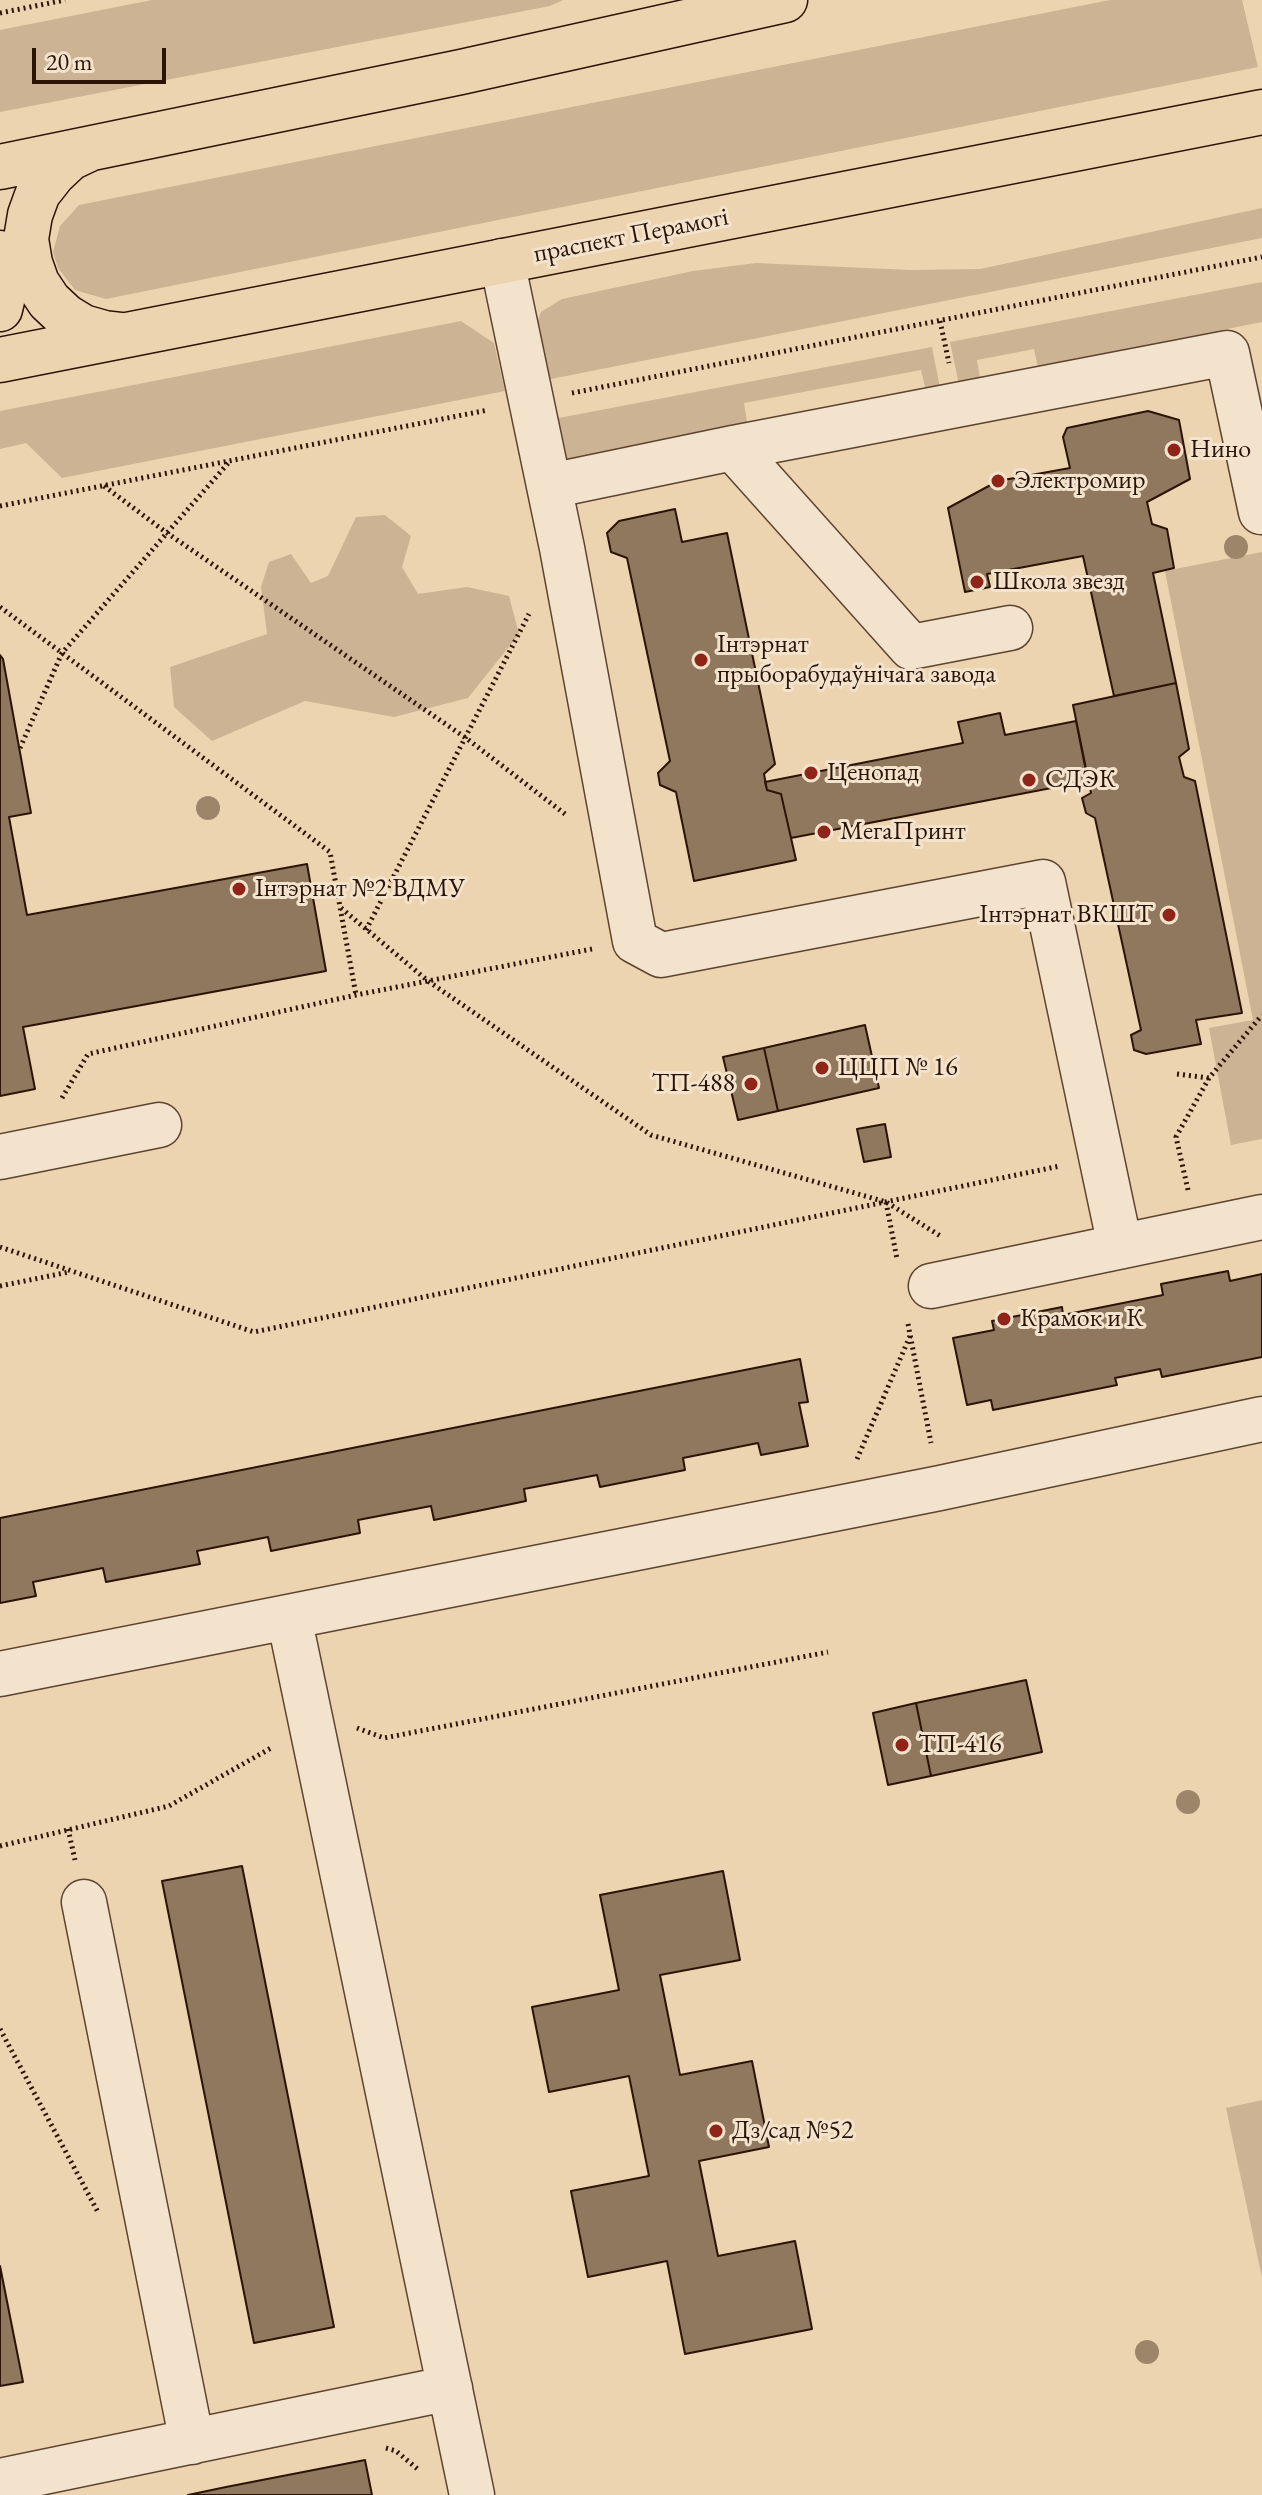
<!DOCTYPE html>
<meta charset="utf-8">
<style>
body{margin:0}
#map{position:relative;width:1262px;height:2495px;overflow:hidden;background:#edd4b0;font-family:"EB Garamond",serif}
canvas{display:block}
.scale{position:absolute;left:32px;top:48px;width:134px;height:36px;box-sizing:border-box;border:4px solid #2b1406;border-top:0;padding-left:10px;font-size:24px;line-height:28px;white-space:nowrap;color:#2b1406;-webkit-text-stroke:6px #f3e3cc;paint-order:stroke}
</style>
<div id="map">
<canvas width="1262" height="2495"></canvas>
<div class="scale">20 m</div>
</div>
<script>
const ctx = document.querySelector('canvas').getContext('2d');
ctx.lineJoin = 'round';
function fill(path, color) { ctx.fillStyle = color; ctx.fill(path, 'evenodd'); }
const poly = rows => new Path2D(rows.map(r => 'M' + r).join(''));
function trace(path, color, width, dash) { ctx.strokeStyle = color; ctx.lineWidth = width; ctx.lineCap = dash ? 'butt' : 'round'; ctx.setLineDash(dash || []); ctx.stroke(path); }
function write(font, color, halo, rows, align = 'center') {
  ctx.font = font + ' "EB Garamond",serif'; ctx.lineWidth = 6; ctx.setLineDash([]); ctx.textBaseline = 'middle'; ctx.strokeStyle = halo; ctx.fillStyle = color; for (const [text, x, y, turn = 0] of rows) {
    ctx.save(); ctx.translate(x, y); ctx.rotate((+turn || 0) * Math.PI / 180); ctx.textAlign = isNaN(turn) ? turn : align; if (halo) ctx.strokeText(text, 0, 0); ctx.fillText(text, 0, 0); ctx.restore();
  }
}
const green = poly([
 [152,0,563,0,550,6,0,112,0,30],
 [1110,0,1242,0,1258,67,106,299,75,290,58,268,53,252,60,226,79,205],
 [1262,208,1262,238,541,381,532,335,541,312,562,299,693,271,756,263,910,270,980,269],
 [1262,282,1262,322,1038,367,1034,349,977,360,982,390,961,394,950,342],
 [461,321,494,343,505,391,62,478,26,443,0,449,0,411],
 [932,347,942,398,928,400,921,370,744,403,750,440,568,473,548,420],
 [385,515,411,536,402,567,418,594,467,587,509,596,519,634,468,698,394,717,305,701,212,741,174,707,170,667,267,634,261,587,269,562,291,554,311,583,328,576,356,517],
 [1262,552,1262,1139,1231,1145,1209,1028,1253,1020,1165,571],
 [1262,2100,1262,2278,1226,2108]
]);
const building = poly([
 [1148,411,1179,420,1190,479,1147,502,1152,524,1167,529,1174,568,1153,573,1176,683,1114,696,1083,556,987,574,990,587,965,592,948,508,998,481,1070,468,1063,437,1067,428,1148,411],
 [675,509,682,542,727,533,775,764,764,774,767,790,781,794,796,860,694,881,676,792,660,785,658,773,670,761,627,558,611,552,607,533,619,521,675,509],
 [0,655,3,659,31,813,9,817,27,915,307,864,326,971,23,1027,35,1089,0,1096,0,655],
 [1176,683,1189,749,1179,757,1184,777,1195,781,1242,1013,1196,1020,1201,1044,1146,1054,1134,1050,1131,1035,1141,1030,1095,818,1086,813,1082,798,1091,793,1073,705,1176,683],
 [1000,713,1005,735,1076,721,1088,781,791,838,781,794,767,790,765,782,963,743,958,722,1000,713],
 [865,1025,879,1088,778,1111,764,1048,865,1025],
 [764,1048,778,1111,738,1120,723,1057,764,1048],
 [885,1124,891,1157,864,1162,857,1129,885,1124],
 [1228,1271,1230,1281,1262,1274,1262,1357,1162,1377,1160,1369,1115,1378,1117,1385,993,1410,991,1400,967,1405,953,1338,994,1330,992,1321,1062,1307,1063,1315,1163,1295,1161,1284,1228,1271],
 [800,1359,808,1402,799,1403,808,1446,761,1455,758,1443,683,1458,685,1470,600,1487,597,1475,524,1489,526,1501,434,1520,431,1506,358,1520,360,1533,271,1551,268,1537,197,1551,200,1564,106,1582,103,1568,33,1582,36,1596,0,1603,0,1518,800,1359],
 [1026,1680,1042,1752,931,1776,916,1703,1026,1680],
 [916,1703,931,1776,888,1785,873,1713,916,1703],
 [242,1866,334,2327,254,2343,162,1881,242,1866],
 [723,1871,740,1960,660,1975,680,2075,752,2061,769,2147,699,2161,718,2256,795,2241,812,2329,685,2354,667,2261,588,2277,571,2191,649,2176,629,2076,549,2092,532,2007,619,1990,600,1895,723,1871],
 [0,2266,23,2382,0,2386,0,2266],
 [365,2460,372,2495,188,2495,226,2487,365,2460]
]);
const path = poly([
 [0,13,65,0],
 [940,321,949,363],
 [572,393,1262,257],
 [104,486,167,533,466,738,565,814],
 [0,506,488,410],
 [0,607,330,852,356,995],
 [20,748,62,653,230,461],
 [341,908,428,981,651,1135,886,1202,942,1237],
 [366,930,529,614],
 [1177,1074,1209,1078],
 [62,1098,88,1054,356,995,592,949],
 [1188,1190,1176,1137,1209,1078,1262,1015],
 [886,1202,897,1259],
 [0,1247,254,1332,1060,1166],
 [0,1286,69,1272],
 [908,1324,931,1443],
 [857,1459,910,1336],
 [357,1728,384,1738,828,1652],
 [68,1829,75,1860],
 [0,1846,169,1806,271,1748],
 [0,2029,99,2214],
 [386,2448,396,2451,420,2471]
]);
const minor = poly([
 [502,261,562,548,635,941,661,955,1043,882,1120,1246],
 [733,448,911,647,1010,628],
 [550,486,733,448,1227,353,1261,512],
 [0,1157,159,1125],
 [931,1286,1262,1217],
 [289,1617,472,2495],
 [0,1674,940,1488,1262,1419],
 [84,1902,192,2442],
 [0,2481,450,2388]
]);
const major = poly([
 [87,150,70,158,53,174,38,193,30,215,26,239,30,263,37,283,49,301,65,316,83,327,104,333,122,335],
 [0,167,461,72,785,0],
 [0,253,4,269,4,292,0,309],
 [0,360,1262,112]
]);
const trees = [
 [1236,547],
 [208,808],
 [1188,1802],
 [1147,2352]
];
const markers = [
 [1174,450,8,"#8f2418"],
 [998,481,8,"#8f2418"],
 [977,582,8,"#8f2418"],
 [701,660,8,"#8f2418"],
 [811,773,8,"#8f2418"],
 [1029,780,8,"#8f2418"],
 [824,832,8,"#8f2418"],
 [239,889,8,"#8f2418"],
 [1169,915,8,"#8f2418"],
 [822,1068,8,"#8f2418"],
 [751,1084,8,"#8f2418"],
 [1004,1319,8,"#8f2418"],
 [902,1745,8,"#8f2418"],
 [716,2131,8,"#8f2418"]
];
const streetNames = [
 ["праспект Перамогі",631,236,-11]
];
const poiNames = [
 ["Нино",1190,450],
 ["Электромир",1014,481],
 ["Школа звезд",993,582],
 ["Інтэрнат",717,645],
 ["прыборабудаўнічага завода",717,675],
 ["Ценопад",827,773],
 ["СДЭК",1045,780],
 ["МегаПринт",840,832],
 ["Інтэрнат №2 ВДМУ",255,889],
 ["Інтэрнат ВКШТ",1153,915,"right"],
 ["ЦЦП № 16",838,1068],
 ["ТП-488",735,1084,"right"],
 ["Крамок и К",1020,1319],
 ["ТП-416",918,1745],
 ["Дз/сад №52",732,2131]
];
fill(green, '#ccb393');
fill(building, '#90785e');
trace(building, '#2b1406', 2);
trace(minor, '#5c4430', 47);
trace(major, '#2b1406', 47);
trace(path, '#2b1406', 5, [2, 4]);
trace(minor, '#f3e3cc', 44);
trace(major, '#edd4b0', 44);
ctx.fillStyle = '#9d856a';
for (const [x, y] of trees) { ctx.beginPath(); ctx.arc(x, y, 12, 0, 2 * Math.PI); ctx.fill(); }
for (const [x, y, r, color] of markers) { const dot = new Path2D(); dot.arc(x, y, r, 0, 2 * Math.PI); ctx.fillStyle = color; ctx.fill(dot); trace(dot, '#f3e3cc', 3); }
write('26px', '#2b1406', '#f3e3cc', streetNames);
write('26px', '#2b1406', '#f3e3cc', poiNames, 'left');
</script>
